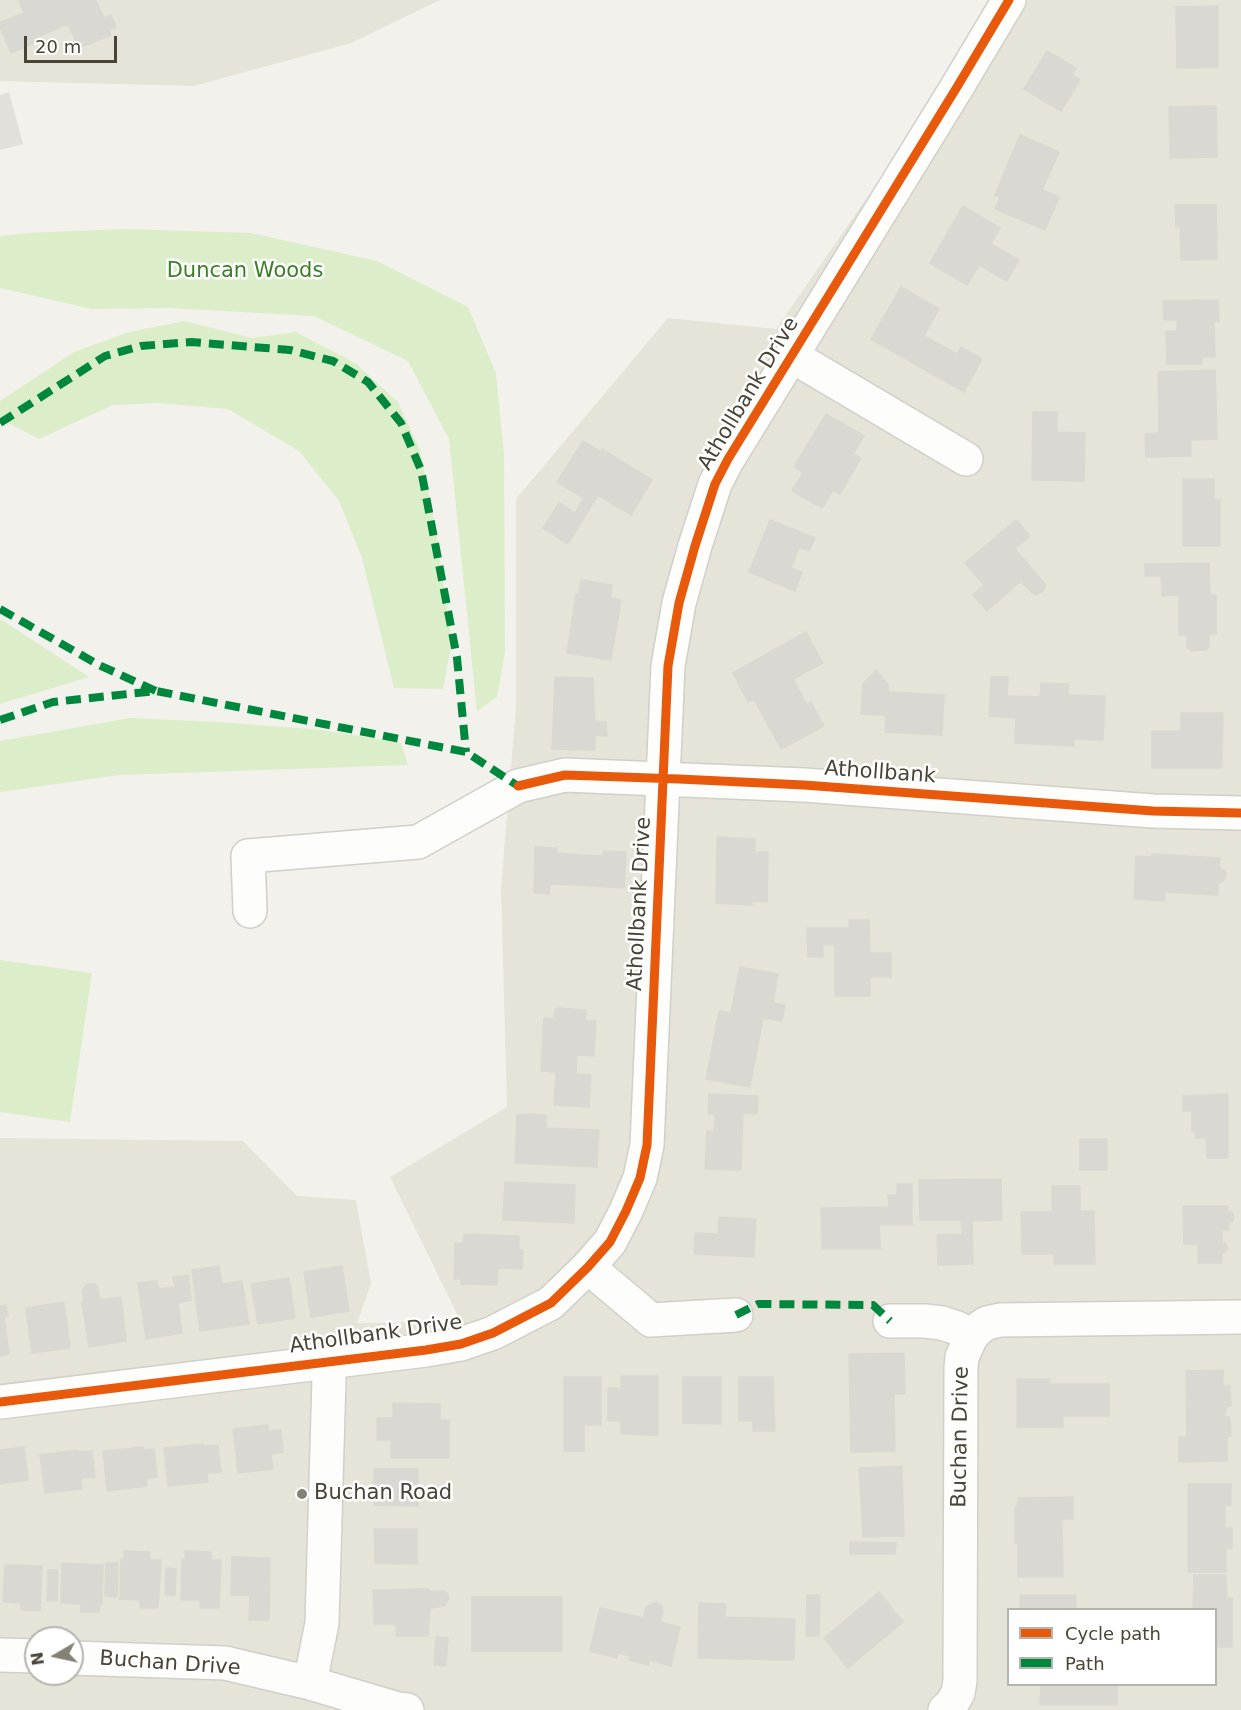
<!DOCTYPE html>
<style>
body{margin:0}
#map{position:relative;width:1241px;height:1710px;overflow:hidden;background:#f2f1eb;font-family:"DejaVu Sans",sans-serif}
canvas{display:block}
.legend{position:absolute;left:1007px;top:1608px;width:210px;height:78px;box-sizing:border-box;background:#fff;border:2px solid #b6b4af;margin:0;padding:8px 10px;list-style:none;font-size:18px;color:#494436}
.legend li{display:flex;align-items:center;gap:12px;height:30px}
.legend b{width:30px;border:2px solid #b6b4af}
.north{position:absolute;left:24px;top:1626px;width:60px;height:60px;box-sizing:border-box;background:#fff;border:2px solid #b6b4af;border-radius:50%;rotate:261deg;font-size:16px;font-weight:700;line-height:24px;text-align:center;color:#494436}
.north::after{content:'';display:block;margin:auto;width:21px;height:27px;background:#848175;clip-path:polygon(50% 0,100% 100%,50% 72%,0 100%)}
.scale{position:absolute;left:24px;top:36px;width:93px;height:27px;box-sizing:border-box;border:3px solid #494436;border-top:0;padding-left:8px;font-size:18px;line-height:21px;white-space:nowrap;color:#494436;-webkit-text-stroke:4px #fff;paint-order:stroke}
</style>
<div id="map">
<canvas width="1241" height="1710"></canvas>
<ul class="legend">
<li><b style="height:8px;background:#e8590c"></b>Cycle path</li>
<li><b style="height:8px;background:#00873e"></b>Path</li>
</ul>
<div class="north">N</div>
<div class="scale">20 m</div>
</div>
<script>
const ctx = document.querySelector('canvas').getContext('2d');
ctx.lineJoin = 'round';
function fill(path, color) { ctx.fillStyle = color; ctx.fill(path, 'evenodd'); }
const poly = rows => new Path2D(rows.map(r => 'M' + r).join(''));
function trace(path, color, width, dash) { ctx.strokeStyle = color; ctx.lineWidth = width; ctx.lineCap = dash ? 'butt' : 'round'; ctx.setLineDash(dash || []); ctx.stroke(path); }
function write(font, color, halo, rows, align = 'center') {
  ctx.font = font + ' "DejaVu Sans",sans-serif'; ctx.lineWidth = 5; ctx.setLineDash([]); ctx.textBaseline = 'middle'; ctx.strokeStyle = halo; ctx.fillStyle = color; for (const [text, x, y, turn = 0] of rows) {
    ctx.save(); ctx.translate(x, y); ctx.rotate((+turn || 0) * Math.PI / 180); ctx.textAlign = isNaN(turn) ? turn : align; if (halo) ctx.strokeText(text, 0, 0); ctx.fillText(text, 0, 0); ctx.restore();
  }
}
const residential = poly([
 [0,0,440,0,351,43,194,86,0,81],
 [989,0,1241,0,1241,1710,0,1710,0,1138,243,1141,297,1196,356,1200,371,1284,357,1323,461,1322,390,1177,507,1107,501,888,516,707,516,499,668,318,776,329,923,117],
 [1008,1610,1216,1610,1216,1684,1008,1684],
 [36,1638,72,1638,72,1674,36,1674]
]);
const green = poly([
 [124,229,251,233,377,261,468,307,496,373,504,454,505,652,497,697,477,711,449,439,408,361,314,316,169,308,92,309,0,288,0,236,27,233],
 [184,321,252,338,296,332,355,363,398,402,420,450,434,520,452,642,443,689,394,688,362,558,339,501,299,451,228,409,157,403,113,405,39,439,0,419,0,401,74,352,129,332],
 [0,620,2,620,89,677,0,704],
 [130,718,220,722,322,730,401,743,408,765,119,775,0,792,0,741],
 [0,960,92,973,70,1122,0,1112]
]);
const parking = poly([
 [9,92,23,144,0,150,0,95]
]);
const building = poly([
 [21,0,96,0,104,18,111,15,116,27,109,30,111,35,79,48,68,24,35,38,37,42,11,53,0,27,0,22,24,13,19,1,21,0],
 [1218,6,1218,67,1177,68,1176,7,1218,6],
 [1047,51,1076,68,1072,75,1080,80,1061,111,1024,89,1047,51],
 [1216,106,1217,157,1170,158,1169,107,1216,106],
 [1020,135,1059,152,1042,190,1059,197,1045,230,995,209,1000,197,995,195,1020,135],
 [1175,205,1216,205,1217,259,1181,260,1180,227,1176,227,1175,205],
 [963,206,1000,228,991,244,1019,260,1007,281,979,265,967,285,930,263,963,206],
 [901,287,939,309,924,336,957,354,961,347,982,359,964,392,871,339,901,287],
 [1218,300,1219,321,1214,321,1215,357,1202,357,1202,364,1167,364,1166,331,1177,331,1177,320,1164,320,1163,301,1218,300],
 [1215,370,1217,439,1191,440,1191,456,1146,457,1145,434,1159,433,1158,372,1215,370],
 [1033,412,1057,412,1057,432,1085,433,1084,481,1032,480,1033,412],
 [826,414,864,436,853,454,861,458,840,494,833,490,822,508,792,491,803,473,794,467,826,414],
 [583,441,601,452,602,449,652,480,631,515,598,495,568,544,543,528,559,503,575,513,584,498,557,482,583,441],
 [1183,479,1214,479,1214,500,1220,500,1220,546,1183,546,1183,479],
 [770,520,815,538,809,551,799,547,791,568,802,572,795,591,749,572,770,520],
 [1016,520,1030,536,1015,549,1045,584,1044,590,1037,595,1032,593,1021,581,987,611,973,595,984,585,965,563,1016,520],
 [1209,563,1210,595,1216,595,1216,634,1209,634,1209,647,1206,650,1191,651,1187,647,1187,635,1179,635,1179,595,1162,596,1161,576,1145,576,1145,564,1209,563],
 [581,580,612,585,610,598,621,600,611,660,567,653,576,594,579,594,581,580],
 [806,632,823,663,793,679,807,705,811,702,824,726,781,749,754,699,748,702,733,673,806,632],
 [876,670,888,685,888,692,944,695,942,735,885,732,886,715,861,714,863,684,876,670],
 [555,677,593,678,595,721,606,722,607,736,595,735,595,750,552,749,555,677],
 [991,677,1008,677,1007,696,1040,697,1041,683,1069,684,1068,695,1105,696,1103,740,1074,739,1074,746,1015,743,1016,718,989,716,991,677],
 [1181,713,1223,713,1222,768,1152,768,1152,731,1181,731,1181,713],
 [717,837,755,839,755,852,768,852,767,902,752,901,752,905,716,903,717,837],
 [535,847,557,848,557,853,581,855,580,885,550,884,549,894,534,893,535,847],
 [604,851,626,852,624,888,580,885,581,855,603,856,604,851],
 [1152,854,1220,858,1219,867,1225,871,1226,876,1223,881,1218,883,1218,895,1165,892,1165,901,1134,899,1136,856,1152,857,1152,854],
 [849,920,869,920,870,953,891,953,891,977,870,977,870,996,835,996,835,945,823,945,823,957,808,957,807,928,849,928,849,920],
 [740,967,778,974,773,1003,785,1005,782,1021,763,1018,750,1087,706,1079,719,1011,731,1013,740,967],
 [555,1008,586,1010,585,1021,596,1021,594,1056,577,1055,576,1074,591,1075,589,1107,554,1105,556,1072,541,1071,544,1018,554,1019,555,1008],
 [709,1094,758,1096,757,1114,743,1113,741,1170,705,1169,707,1131,714,1131,715,1114,708,1114,709,1094],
 [1228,1094,1228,1158,1207,1158,1206,1138,1195,1138,1195,1131,1192,1131,1192,1111,1183,1111,1183,1096,1228,1094],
 [517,1114,546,1115,546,1128,599,1130,597,1167,515,1163,517,1114],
 [1080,1139,1107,1139,1107,1170,1080,1170,1080,1139],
 [1001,1179,1002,1220,972,1221,973,1264,938,1265,937,1235,962,1234,961,1220,920,1220,919,1180,1001,1179],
 [505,1182,575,1185,574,1223,503,1220,505,1182],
 [897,1184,912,1184,912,1225,879,1225,880,1249,822,1249,821,1208,889,1207,888,1195,897,1195,897,1184],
 [1052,1186,1080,1186,1080,1211,1094,1211,1095,1264,1054,1264,1054,1254,1022,1254,1021,1212,1052,1212,1052,1186],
 [1183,1206,1228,1206,1228,1212,1232,1212,1234,1217,1232,1222,1228,1222,1229,1230,1222,1230,1222,1243,1226,1243,1228,1249,1226,1252,1222,1253,1222,1263,1198,1263,1198,1244,1184,1244,1183,1206],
 [719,1217,756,1219,754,1257,694,1254,695,1233,718,1234,719,1217],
 [464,1234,519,1236,519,1250,523,1250,522,1269,498,1268,497,1285,461,1284,462,1279,454,1279,455,1243,463,1244,464,1234],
 [219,1266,222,1284,242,1281,249,1324,200,1331,192,1270,219,1266],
 [342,1266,349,1311,311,1317,304,1272,342,1266],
 [188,1275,191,1300,178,1303,182,1333,146,1339,138,1283,157,1281,159,1289,175,1287,173,1277,188,1275],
 [289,1278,295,1318,258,1324,251,1284,289,1278],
 [87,1284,95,1284,97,1286,100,1300,121,1297,126,1341,89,1347,82,1303,84,1302,82,1291,87,1284],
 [64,1302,70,1348,32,1353,26,1308,64,1302],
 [6,1305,8,1316,4,1316,9,1354,0,1356,0,1306,6,1305],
 [904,1353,905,1394,894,1394,895,1451,851,1452,849,1354,904,1353],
 [1223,1370,1223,1386,1230,1386,1231,1406,1226,1407,1225,1417,1230,1417,1231,1436,1227,1437,1227,1461,1179,1462,1179,1437,1187,1437,1186,1371,1223,1370],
 [621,1376,658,1376,658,1435,621,1434,621,1421,608,1421,608,1388,621,1388,621,1376],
 [564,1377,601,1377,601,1425,584,1425,584,1451,564,1451,564,1377],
 [683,1377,721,1377,721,1424,683,1423,683,1377],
 [739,1377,773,1377,775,1431,753,1431,753,1421,739,1421,739,1377],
 [1017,1379,1049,1379,1049,1384,1109,1384,1109,1416,1063,1416,1063,1427,1017,1427,1017,1379],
 [393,1403,440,1404,440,1420,449,1420,449,1458,391,1458,391,1440,377,1440,377,1418,393,1418,393,1403],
 [268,1425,268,1431,281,1430,283,1452,271,1454,273,1469,238,1473,233,1429,268,1425],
 [203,1444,204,1446,218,1445,221,1472,207,1473,208,1482,168,1486,164,1448,203,1444],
 [24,1447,28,1480,0,1484,0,1450,24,1447],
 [143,1447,143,1450,154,1449,157,1477,146,1479,147,1486,107,1491,103,1451,143,1447],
 [77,1450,78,1452,92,1451,95,1477,81,1478,82,1489,45,1493,40,1455,77,1450],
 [902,1466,904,1536,863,1537,859,1468,902,1466],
 [374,1469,418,1469,418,1506,374,1505,374,1469],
 [1188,1484,1231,1484,1231,1505,1225,1506,1225,1528,1232,1528,1232,1548,1226,1548,1226,1572,1188,1572,1188,1484],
 [1073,1497,1073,1519,1062,1519,1063,1577,1018,1577,1018,1543,1015,1543,1015,1507,1017,1507,1018,1498,1073,1497],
 [374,1529,417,1529,417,1564,375,1563,374,1529],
 [850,1542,896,1543,895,1554,850,1554,850,1542],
 [124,1551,150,1552,150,1560,161,1560,158,1608,140,1608,140,1600,120,1599,121,1559,124,1559,124,1551],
 [185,1551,211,1552,211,1560,221,1560,219,1608,200,1608,200,1600,181,1600,182,1559,185,1559,185,1551],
 [232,1557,270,1558,269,1620,249,1620,250,1595,231,1595,232,1557],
 [62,1563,103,1565,102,1604,100,1605,99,1612,81,1612,81,1604,61,1603,62,1563],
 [106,1563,118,1563,117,1597,105,1596,106,1563],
 [5,1565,42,1566,40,1611,21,1610,21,1603,3,1602,5,1565],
 [166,1568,176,1569,175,1595,165,1595,166,1568],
 [48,1570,58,1570,57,1601,47,1601,48,1570],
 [1194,1575,1226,1575,1227,1598,1232,1598,1232,1647,1216,1647,1216,1610,1193,1610,1194,1575],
 [429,1589,429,1591,444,1591,447,1593,449,1598,445,1606,430,1608,428,1636,396,1636,396,1624,374,1624,373,1590,429,1589],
 [879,1592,903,1622,848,1668,824,1638,879,1592],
 [807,1595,820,1595,819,1636,806,1636,807,1595],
 [1020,1595,1076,1595,1076,1610,1020,1610,1020,1595],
 [472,1597,562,1597,562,1651,472,1651,472,1597],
 [657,1602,662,1606,663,1612,660,1622,680,1627,671,1666,650,1660,648,1665,629,1660,630,1656,618,1653,617,1658,590,1651,600,1608,644,1618,646,1607,657,1602],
 [699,1603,726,1604,725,1617,795,1619,794,1660,698,1658,699,1603],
 [436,1637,448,1638,446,1666,434,1665,436,1637],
 [1041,1684,1117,1684,1117,1705,1040,1705,1041,1684]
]);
const minor = poly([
 [792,356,966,459],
 [250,911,248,856,418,842,518,786,565,775,804,785,1153,811,1241,813],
 [588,1267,651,1320,736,1315],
 [890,1321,925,1321,942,1323,957,1328,971,1337],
 [0,1402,426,1350,461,1344,493,1333,551,1303,588,1267,610,1242,626,1211,640,1178,647,1145,668,666,679,603,695,546,715,484,728,459,957,87,1009,0],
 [0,1655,36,1656],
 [72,1658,225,1663,310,1683,398,1709,407,1710],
 [310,1683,322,1623,329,1378,328,1361],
 [945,1710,951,1705,958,1693,960,1681,961,1368,962,1357,971,1337,978,1329,987,1323,1000,1320,1241,1317]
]);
const quiet = poly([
 [0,423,105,356,141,346,191,342,290,350,333,361,368,382,401,423,421,470,457,658,466,752],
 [0,609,99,665,156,691],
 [0,720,53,702,156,691,466,752,518,786],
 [736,1315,758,1304,873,1305,890,1321]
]);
const cycleway = poly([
 [518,786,565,775,679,779,804,785,1153,811,1241,813],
 [0,1402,426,1350,461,1344,493,1333,551,1303,588,1267,610,1242,626,1211,640,1178,647,1145,668,666,679,603,695,546,715,484,728,459,957,87,1009,0]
]);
const markers = [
 [302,1494,6,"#848175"]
];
const parkNames = [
 ["Duncan Woods",245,272]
];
const streetNames = [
 ["Athollbank Drive",749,394,-59],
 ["Athollbank",880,773,4],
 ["Athollbank Drive",640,904,-87],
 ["Athollbank Drive",376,1335,-8],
 ["Buchan Drive",961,1437,-89],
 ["Buchan Drive",170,1664,4]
];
const poiNames = [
 ["Buchan Road",314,1494]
];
fill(residential, '#e6e4d8');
fill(green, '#dbeec9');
fill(parking, '#e1e0da');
fill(building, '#dad8d2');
trace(building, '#dad8d1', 1.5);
trace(minor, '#d0cfc8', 36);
trace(minor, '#fdfdfc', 33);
trace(quiet, '#00873e', 8, [15, 8]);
trace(cycleway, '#e8590c', 9);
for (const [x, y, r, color] of markers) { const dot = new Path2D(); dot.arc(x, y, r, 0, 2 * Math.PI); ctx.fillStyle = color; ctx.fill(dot); trace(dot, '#fff', 2); }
write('21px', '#3b8024', '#fff', parkNames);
write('21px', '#494436', '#fff', streetNames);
write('21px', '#494436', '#fff', poiNames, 'left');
</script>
